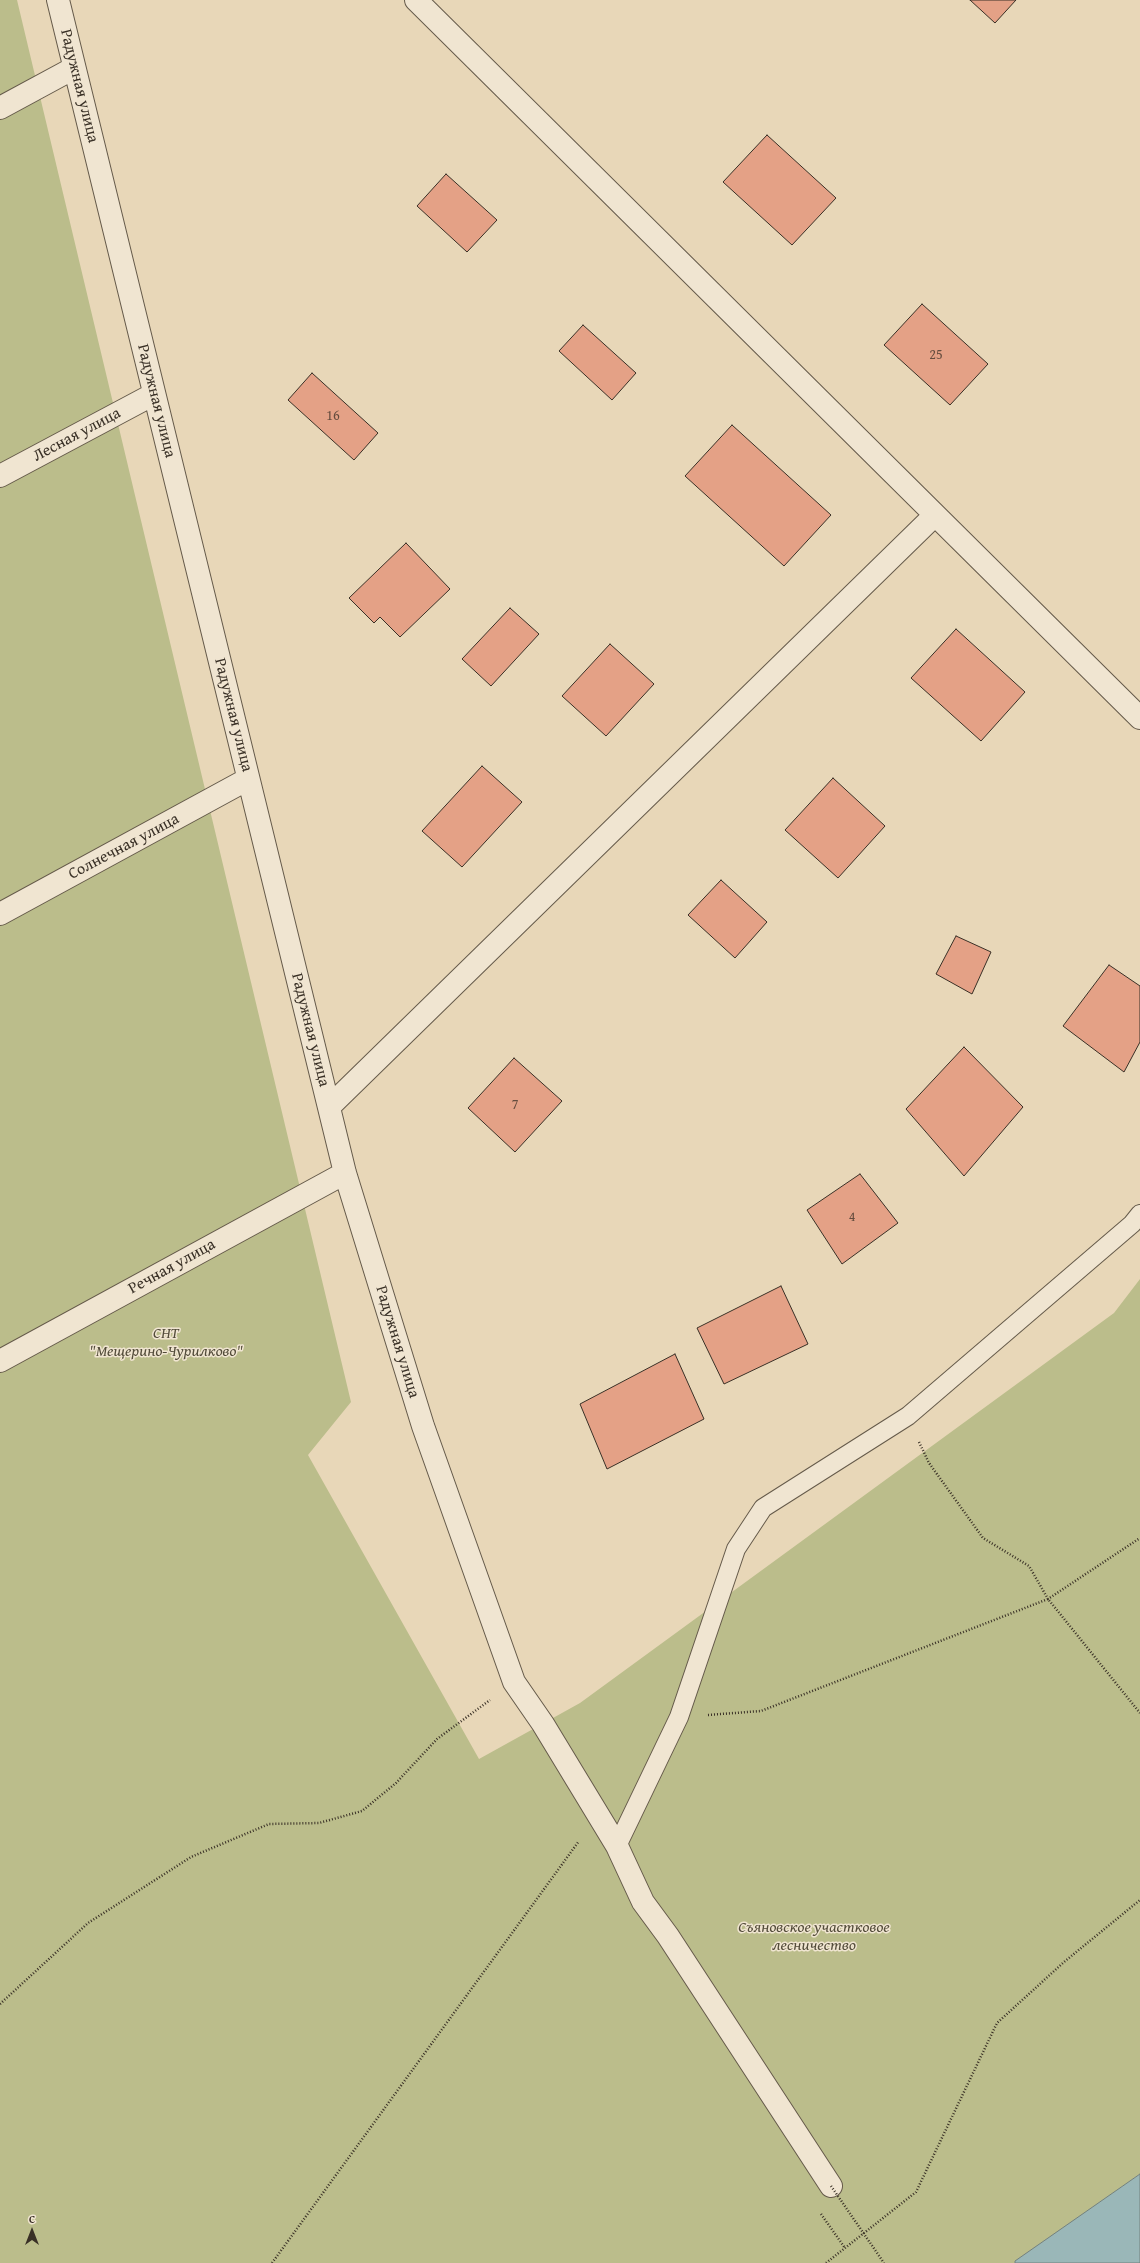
<!DOCTYPE html>
<meta charset="utf-8">
<style>
body{margin:0}
#map{position:relative;width:1140px;height:2263px;overflow:hidden;background:#e8d7b8;font-family:"Gentium Book Plus",serif}
canvas{display:block}
.north{position:absolute;left:12px;top:2211px;width:40px;height:40px;-webkit-text-stroke:3px #f0e5d1;paint-order:stroke;rotate:0deg;font-size:11px;font-weight:700;line-height:16px;text-align:center;color:#393026}
.north::after{content:'';display:block;margin:auto;width:14px;height:18px;background:#393026;clip-path:polygon(50% 0,100% 100%,50% 72%,0 100%)}
</style>
<div id="map">
<canvas width="1140" height="2263"></canvas>
<div class="north">С</div>
</div>
<script>
const ctx = document.querySelector('canvas').getContext('2d');
ctx.lineJoin = 'round';
function fill(path, color) { ctx.fillStyle = color; ctx.fill(path, 'evenodd'); }
const poly = rows => new Path2D(rows.map(r => 'M' + r).join(''));
function trace(path, color, width, dash) { ctx.strokeStyle = color; ctx.lineWidth = width; ctx.lineCap = dash ? 'butt' : 'round'; ctx.setLineDash(dash || []); ctx.stroke(path); }
function write(font, color, halo, rows, align = 'center') {
  ctx.font = font + ' "Gentium Book Plus",serif'; ctx.lineWidth = 3; ctx.setLineDash([]); ctx.textBaseline = 'middle'; ctx.strokeStyle = halo; ctx.fillStyle = color; for (const [text, x, y, turn = 0] of rows) {
    ctx.save(); ctx.translate(x, y); ctx.rotate((+turn || 0) * Math.PI / 180); ctx.textAlign = isNaN(turn) ? turn : align; if (halo) ctx.strokeText(text, 0, 0); ctx.fillText(text, 0, 0); ctx.restore();
  }
}
const green = poly([
 [0,0,17,0,351,1402,308,1455,479,1759,580,1703,1114,1313,1140,1279,1140,2174,1015,2263,0,2263]
]);
const water = poly([
 [1140,2174,1140,2263,1015,2263,1015,2261,1140,2174]
]);
const building = poly([
 [970,0,1016,0,995,23,970,0],
 [767,135,836,198,792,245,723,182,767,135],
 [446,174,497,220,467,252,417,206,446,174],
 [922,304,988,364,950,405,884,345,922,304],
 [583,325,636,373,612,400,559,351,583,325],
 [312,373,378,433,354,460,288,400,312,373],
 [732,425,831,515,784,566,685,476,732,425],
 [406,543,450,589,400,637,380,617,374,623,349,598,406,543],
 [510,608,539,634,491,686,462,659,510,608],
 [956,629,1025,692,981,741,911,678,956,629],
 [610,644,654,684,606,736,562,696,610,644],
 [482,766,522,802,462,867,422,831,482,766],
 [833,778,885,826,838,878,785,830,833,778],
 [721,880,767,922,735,958,688,915,721,880],
 [956,936,991,952,972,994,936,974,956,936],
 [1109,965,1140,986,1140,1042,1124,1072,1063,1026,1109,965],
 [964,1047,1023,1107,964,1176,906,1109,964,1047],
 [514,1058,562,1101,515,1152,468,1108,514,1058],
 [860,1174,898,1223,842,1264,807,1210,860,1174],
 [781,1286,808,1344,724,1384,697,1328,781,1286],
 [675,1354,704,1419,607,1469,580,1404,675,1354]
]);
const path = poly([
 [919,1442,929,1463,983,1538,1029,1566,1048,1599,1140,1538],
 [708,1715,761,1711,1048,1599,1140,1713],
 [0,2004,88,1923,191,1857,269,1824,319,1823,362,1811,396,1783,437,1739,490,1700],
 [821,2214,845,2248],
 [272,2263,579,1841],
 [826,2263,916,2192,997,2023,1064,1962,1140,1900]
]);
const service = poly([
 [617,1846,679,1717,736,1549,763,1508,908,1416,1132,1224,1140,1214]
]);
const minor = poly([
 [58,0,345,1173,423,1426,514,1682,543,1724,617,1846,643,1902,668,1936,831,2186],
 [416,0,1140,718],
 [0,108,74,68],
 [0,476,154,394],
 [0,914,248,779],
 [329,1107,935,515],
 [0,1361,345,1173]
]);
const pathBridge = poly([
 [831,2186,884,2263]
]);
const numberNames = [
 ["25",936,355],
 ["16",333,416],
 ["7",515,1105],
 ["4",852,1217]
];
const streetNames = [
 ["Радужная улица",79,86,76],
 ["Радужная улица",156,401,76],
 ["Лесная улица",77,435,-28],
 ["Радужная улица",233,715,76],
 ["Солнечная улица",124,847,-28],
 ["Радужная улица",310,1030,76],
 ["Речная улица",172,1267,-29],
 ["Радужная улица",397,1342,73]
];
const parkNames = [
 ["СНТ",166,1334],
 ["\"Мещерино-Чурилково\"",166,1352],
 ["Съяновское участковое",814,1928],
 ["лесничество",814,1946]
];
fill(green, '#bbbd8b');
fill(water, '#9ab7b8');
trace(water, '#73817e', 1);
fill(building, '#e4a186');
trace(building, '#393026', 1);
trace(service, '#655a4a', 20);
trace(minor, '#655a4a', 24);
trace(path, '#393026', 2.5, [1, 2]);
trace(service, '#f0e5d1', 18);
trace(minor, '#f0e5d1', 22);
trace(pathBridge, '#393026', 2.5, [1, 2]);
write('14px', '#644c3e', null, numberNames);
write('16px', '#393026', '#f0e5d1', streetNames);
write('italic 16px', '#534c3a', '#f0e5d1', parkNames);
</script>
